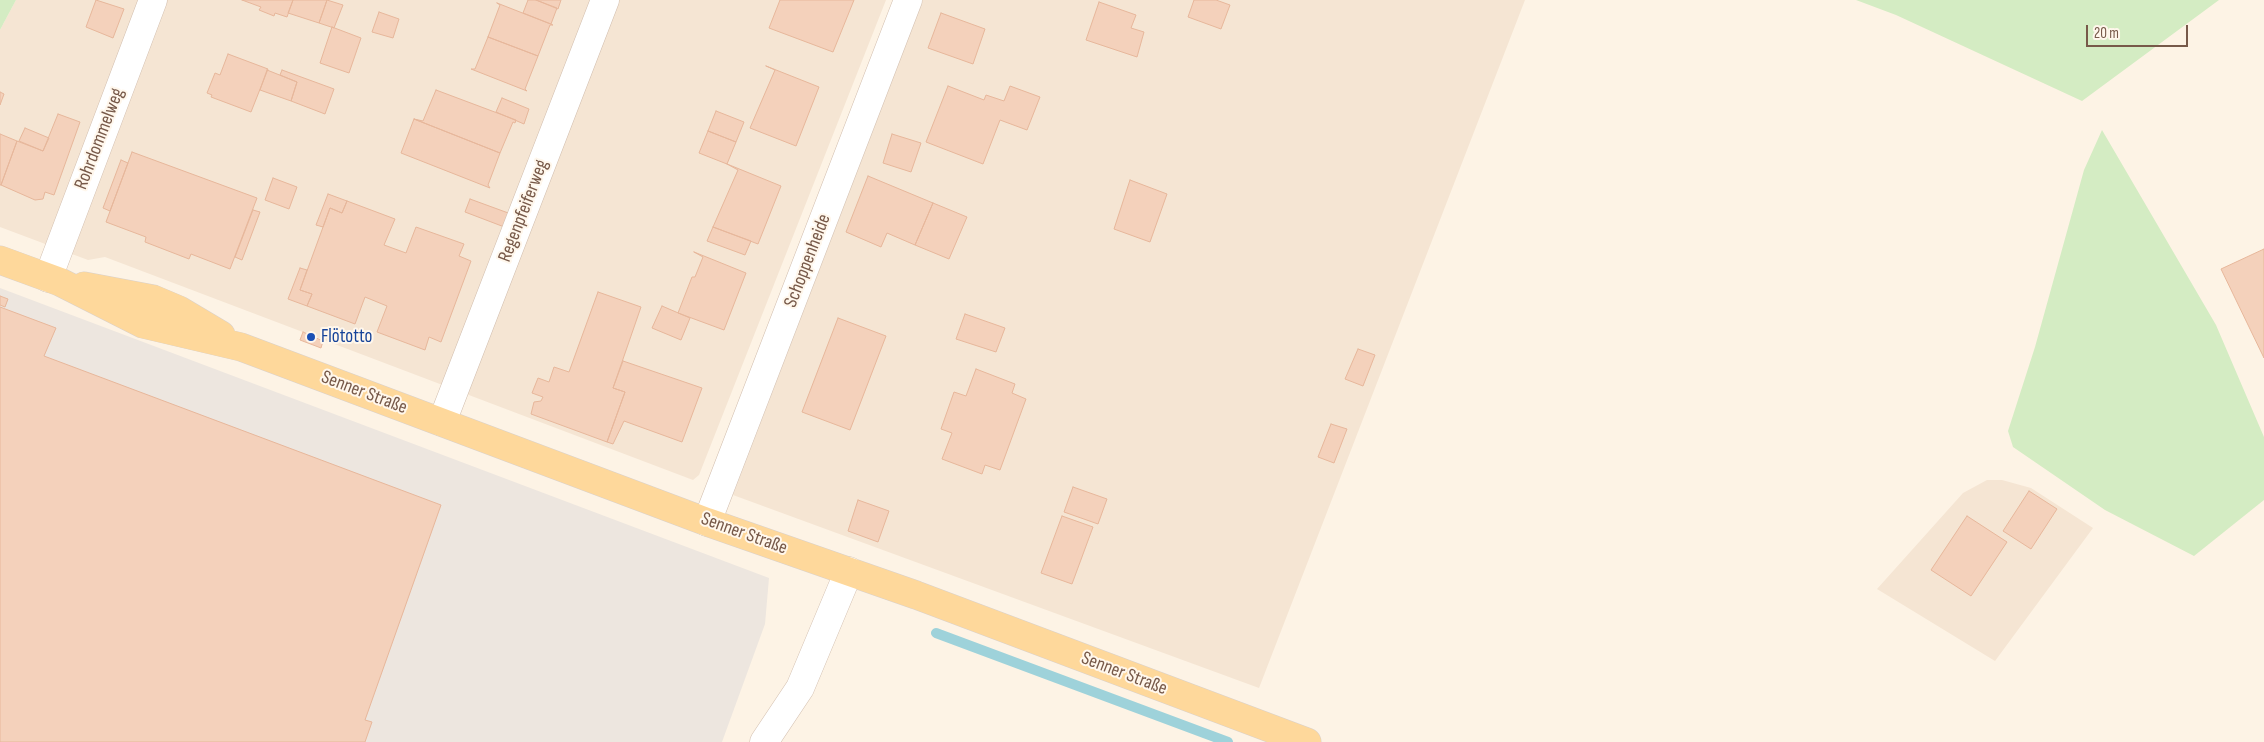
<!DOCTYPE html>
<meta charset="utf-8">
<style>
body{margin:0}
#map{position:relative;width:2264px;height:742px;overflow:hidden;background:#fdf3e5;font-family:"Sofia Sans Condensed",sans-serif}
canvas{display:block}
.scale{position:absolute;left:2086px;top:25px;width:102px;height:22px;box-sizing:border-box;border:2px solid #775949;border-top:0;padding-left:6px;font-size:15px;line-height:18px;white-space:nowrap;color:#775949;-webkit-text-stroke:4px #fff7ec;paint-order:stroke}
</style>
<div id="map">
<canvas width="2264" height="742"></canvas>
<div class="scale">20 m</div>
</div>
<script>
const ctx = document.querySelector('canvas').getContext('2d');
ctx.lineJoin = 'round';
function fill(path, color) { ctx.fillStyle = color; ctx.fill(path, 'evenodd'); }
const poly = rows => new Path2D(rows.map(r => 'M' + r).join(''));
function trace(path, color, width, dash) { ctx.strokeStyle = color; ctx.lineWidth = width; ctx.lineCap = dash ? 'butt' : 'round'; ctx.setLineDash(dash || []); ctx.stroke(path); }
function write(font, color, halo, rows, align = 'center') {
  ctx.font = font + ' "Sofia Sans Condensed",sans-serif'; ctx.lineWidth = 4; ctx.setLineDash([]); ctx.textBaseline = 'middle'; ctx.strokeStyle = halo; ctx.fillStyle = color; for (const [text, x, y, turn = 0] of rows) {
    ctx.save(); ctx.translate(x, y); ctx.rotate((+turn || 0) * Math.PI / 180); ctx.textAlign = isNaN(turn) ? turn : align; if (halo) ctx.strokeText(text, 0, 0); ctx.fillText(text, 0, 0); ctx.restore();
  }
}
const residential = poly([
 [16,0,886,0,699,475,693,480,105,257,88,260,0,227,0,30],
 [923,0,1525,0,1259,688,733,495],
 [1987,480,2002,480,2031,488,2093,528,1995,661,1877,589,1963,493]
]);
const industrial = poly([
 [0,288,769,578,765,624,722,742,0,742]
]);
const green = poly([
 [0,0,16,0,0,30],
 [1856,0,2219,0,2082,101,1896,15],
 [2102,130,2216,325,2264,437,2264,500,2194,556,2105,510,2013,447,2008,431,2035,347,2084,170]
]);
const stream = poly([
 [936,633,1228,742]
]);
const building = poly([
 [96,0,124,9,113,38,86,27,96,0],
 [242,0,293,0,287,17,275,13,274,16,259,10,261,7,242,0],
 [293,0,327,0,319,23,288,13,293,0],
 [327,0,343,5,334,28,319,23,327,0],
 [528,0,536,0,557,8,551,24,523,13,528,0],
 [536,0,561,0,558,9,536,0],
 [780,0,854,0,833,52,769,28,780,0],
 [1194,0,1216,0,1230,5,1221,29,1188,17,1194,0],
 [1099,2,1136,15,1131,28,1144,32,1137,57,1086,40,1099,2],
 [497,3,553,25,550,25,538,56,488,37,500,5,497,3],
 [379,12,399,19,393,38,372,32,379,12],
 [941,13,985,29,973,64,928,48,941,13],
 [332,27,361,38,349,73,320,63,332,27],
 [488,37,538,56,525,89,527,91,471,69,475,69,488,37],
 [228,54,268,69,251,112,211,97,212,95,207,93,215,73,220,75,228,54],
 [766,66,819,87,796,146,750,128,775,70,766,66],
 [267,70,297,82,291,101,260,90,267,70],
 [282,70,334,89,325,114,291,101,297,82,280,75,282,70],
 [948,86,984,100,986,95,1004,101,1010,86,1040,97,1027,130,1000,120,983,164,926,142,948,86],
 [436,90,516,120,515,123,513,122,500,153,414,119,423,121,436,90],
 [0,92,4,94,0,105,0,92],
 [502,98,529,109,524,124,496,112,502,98],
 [716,111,744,122,736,142,708,131,716,111],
 [58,114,80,122,54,195,45,192,43,199,35,200,1,185,17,141,43,151,58,114],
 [414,119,500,153,488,185,490,188,401,153,414,119],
 [25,128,49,138,43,151,19,141,25,128],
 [708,131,736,142,727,164,699,153,708,131],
 [0,134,17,141,1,185,0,185,0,134],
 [892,134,921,143,911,172,883,163,892,134],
 [132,152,257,198,230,269,191,254,189,259,145,242,146,237,106,222,132,152],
 [121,160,128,163,110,211,103,208,121,160],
 [727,164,781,186,758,244,713,227,738,170,727,164],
 [868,176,933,203,915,245,887,233,881,247,846,232,868,176],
 [273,178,297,187,289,209,265,200,273,178],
 [1130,180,1167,194,1150,242,1114,229,1130,180],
 [328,194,347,201,342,213,330,208,323,227,316,225,328,194],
 [470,199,511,214,507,228,465,212,470,199],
 [347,201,395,219,384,245,406,253,416,227,464,244,459,256,471,261,441,342,429,337,425,350,377,332,387,306,365,297,355,324,307,306,312,294,300,290,330,208,342,213,347,201],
 [933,203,967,217,949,259,915,245,933,203],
 [253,210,260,212,242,260,235,257,253,210],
 [713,227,751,241,745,255,707,241,713,227],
 [2264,249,2264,358,2221,269,2264,249],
 [694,252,746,273,724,330,678,313,692,277,695,277,703,257,694,252],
 [300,268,307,270,300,290,312,294,307,306,288,299,300,268],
 [598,292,641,307,613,388,625,392,607,442,531,414,534,402,541,401,543,397,532,393,538,378,549,382,554,367,569,372,598,292],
 [0,296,8,299,5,307,0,305,0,296],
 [662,306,690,318,681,340,652,328,662,306],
 [0,307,56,328,44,356,441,505,365,720,372,722,365,742,0,742,0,307],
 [965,314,1005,328,996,352,956,339,965,314],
 [838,318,886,336,850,430,802,412,838,318],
 [303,332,323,341,321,348,300,340,303,332],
 [1358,349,1375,355,1363,386,1345,379,1358,349],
 [623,361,702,388,682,442,624,421,613,444,607,442,625,392,613,388,623,361],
 [976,369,1015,384,1012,393,1026,399,1000,470,985,465,982,474,942,459,952,433,941,429,954,392,966,396,976,369],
 [1331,424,1347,429,1334,463,1318,457,1331,424],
 [1073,487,1107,499,1098,524,1064,512,1073,487],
 [2029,491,2057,509,2031,549,2003,531,2029,491],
 [858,500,889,511,878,542,848,531,858,500],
 [1062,516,1093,527,1072,584,1041,573,1062,516],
 [1967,516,2007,542,1971,596,1931,570,1967,516]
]);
const minor = poly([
 [48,278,153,0],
 [442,422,605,0],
 [707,522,908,0],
 [764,742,800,688,849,571]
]);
const major = poly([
 [0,260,60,282,143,324,241,347,707,522,916,595,1307,742],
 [84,286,153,299,179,310,221,335]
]);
const markers = [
 [311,337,5,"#1a4fb4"]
];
const streetNames = [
 ["Rohrdommelweg",100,139,-69],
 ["Regenpfeiferweg",524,211,-69],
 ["Schoppenheide",808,261,-69],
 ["Senner Straße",364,393,21],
 ["Senner Straße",744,534,20],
 ["Senner Straße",1124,674,21]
];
const transitNames = [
 ["Flötotto",321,337]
];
fill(residential, '#f5e5d3');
fill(industrial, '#ede6df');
fill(green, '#d4ecc3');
trace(stream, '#9ed2da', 10);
fill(building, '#f4d1bb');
trace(building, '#e7b79b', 1);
trace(minor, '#d1bdad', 29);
trace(major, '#d9d1cc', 29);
trace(minor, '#fff', 28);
trace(major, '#fed89b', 28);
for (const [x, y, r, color] of markers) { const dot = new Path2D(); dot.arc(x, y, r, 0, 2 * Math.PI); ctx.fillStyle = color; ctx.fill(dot); trace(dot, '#fff7ec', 2); }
write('19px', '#775949', '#fff7ec', streetNames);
write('19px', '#164399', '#fff7ec', transitNames, 'left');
</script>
